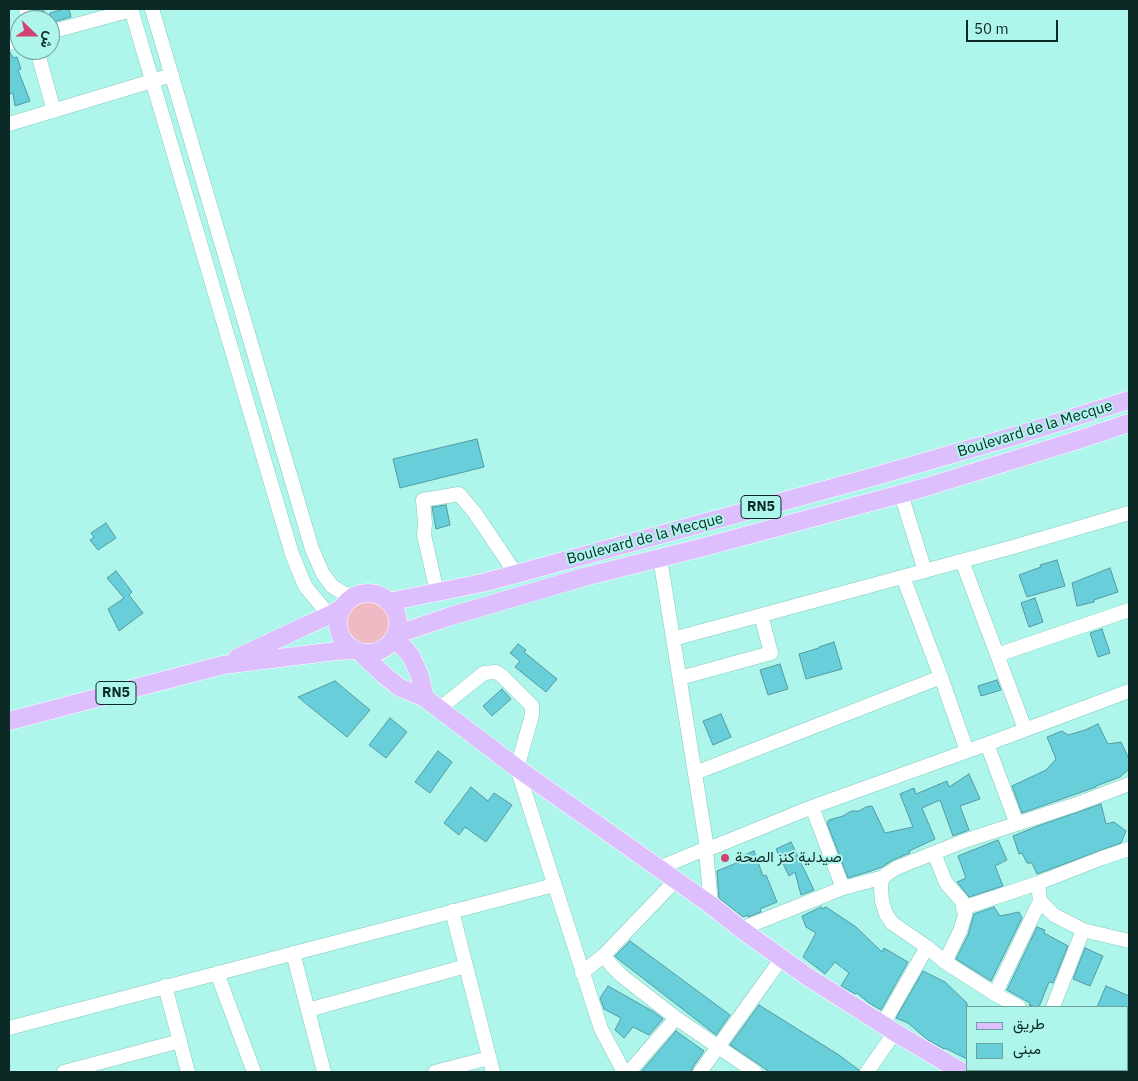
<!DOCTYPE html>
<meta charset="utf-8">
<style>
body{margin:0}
#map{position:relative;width:1138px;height:1081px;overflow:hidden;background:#aef5eb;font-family:"IBM Plex Sans",Vazirmatn,sans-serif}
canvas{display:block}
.frame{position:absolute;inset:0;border:10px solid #0b2925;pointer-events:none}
.legend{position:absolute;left:966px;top:1006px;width:162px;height:65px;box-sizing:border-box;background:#aef5eb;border:1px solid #6da39c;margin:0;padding:6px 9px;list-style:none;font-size:15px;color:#0b2925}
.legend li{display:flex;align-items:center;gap:10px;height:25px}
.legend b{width:25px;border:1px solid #6da39c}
.north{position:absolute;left:10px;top:10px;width:50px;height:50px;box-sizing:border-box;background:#aef5eb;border:1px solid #6da39c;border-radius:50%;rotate:112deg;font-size:14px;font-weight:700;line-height:20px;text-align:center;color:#0b2925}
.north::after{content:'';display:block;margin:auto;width:18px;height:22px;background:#d0426f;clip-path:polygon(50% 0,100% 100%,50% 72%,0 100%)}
.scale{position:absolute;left:966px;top:20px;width:92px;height:22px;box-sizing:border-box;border:2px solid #0b2925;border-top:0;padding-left:6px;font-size:15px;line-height:18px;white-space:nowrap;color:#0b2925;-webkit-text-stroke:4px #aef5eb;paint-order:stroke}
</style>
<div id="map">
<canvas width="1138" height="1081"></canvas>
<div class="frame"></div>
<ul class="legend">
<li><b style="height:6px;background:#debffe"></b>طريق</li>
<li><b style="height:14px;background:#68ceda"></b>مبنى</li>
</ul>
<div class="north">ش</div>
<div class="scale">50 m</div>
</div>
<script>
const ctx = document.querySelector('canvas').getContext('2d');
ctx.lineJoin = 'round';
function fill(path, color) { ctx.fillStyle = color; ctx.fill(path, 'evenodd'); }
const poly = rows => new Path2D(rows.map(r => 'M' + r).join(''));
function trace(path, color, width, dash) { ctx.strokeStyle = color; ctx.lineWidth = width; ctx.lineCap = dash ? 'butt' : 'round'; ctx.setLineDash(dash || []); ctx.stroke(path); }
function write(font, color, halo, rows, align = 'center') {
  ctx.font = font + ' "IBM Plex Sans",Vazirmatn,sans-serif'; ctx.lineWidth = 4; ctx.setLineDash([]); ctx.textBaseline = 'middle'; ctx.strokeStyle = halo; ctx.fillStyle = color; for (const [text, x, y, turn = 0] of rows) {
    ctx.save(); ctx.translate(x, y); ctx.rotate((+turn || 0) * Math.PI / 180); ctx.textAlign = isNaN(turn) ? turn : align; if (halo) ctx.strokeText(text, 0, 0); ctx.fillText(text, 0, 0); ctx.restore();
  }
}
const green = poly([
 '342 622a25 25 0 1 1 50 0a25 25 0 1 1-50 0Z'
]);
const building = poly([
 [35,9,43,9,47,20,38,20,35,9],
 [64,9,69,9,71,17,50,23,50,13,64,9],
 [9,52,10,52,13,58,17,57,21,69,18,70,30,101,15,106,13,93,9,94,9,52],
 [477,439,484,467,400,488,393,459,477,439],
 [446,505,450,525,436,529,432,507,446,505],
 [106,523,116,538,98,550,90,540,94,537,91,533,106,523],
 [1057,560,1065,586,1027,597,1019,575,1041,567,1040,565,1057,560],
 [1110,568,1118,592,1094,600,1094,602,1077,606,1072,583,1110,568],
 [116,571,132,592,129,595,143,613,119,631,108,609,124,598,107,578,116,571],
 [1035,598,1043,622,1029,627,1021,603,1035,598],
 [1102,629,1110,653,1098,657,1090,633,1102,629],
 [834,642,842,669,806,679,799,654,819,648,819,647,834,642],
 [518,644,526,650,524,652,557,679,546,692,515,667,520,661,510,653,518,644],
 [780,664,788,689,768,695,760,670,780,664],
 [997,680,1001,690,981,696,978,686,997,680],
 [335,681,370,710,347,737,298,697,335,681],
 [502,689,511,699,492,716,483,706,502,689],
 [721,714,731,737,713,745,703,721,721,714],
 [390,718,407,732,386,758,369,745,390,718],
 [1098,724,1108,744,1121,742,1129,759,1129,769,1120,777,1096,786,1096,787,1022,813,1012,786,1046,770,1056,759,1047,737,1062,731,1068,735,1085,730,1098,724],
 [438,751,452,762,430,793,415,782,438,751],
 [969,774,980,799,960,806,969,830,953,836,940,800,922,808,935,839,909,851,910,853,893,860,882,867,871,871,848,878,827,823,829,820,843,816,851,811,859,811,866,807,872,806,885,833,913,827,900,794,914,788,916,794,947,781,949,787,969,774],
 [471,787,488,801,494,793,512,805,486,842,465,827,459,835,444,823,471,787],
 [1101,804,1106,824,1114,822,1126,831,1121,843,1037,874,1032,863,1027,863,1022,853,1019,854,1013,836,1038,826,1101,804],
 [998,840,1007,860,995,866,1003,886,969,897,957,882,966,878,958,856,998,840],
 [791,842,814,890,801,895,795,872,789,876,776,849,791,842],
 [754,851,763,876,766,875,777,902,760,909,761,912,748,917,748,915,743,917,719,898,717,871,739,862,737,858,754,851],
 [821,907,822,909,826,907,856,927,882,952,884,948,908,962,881,1010,869,1003,857,993,855,994,841,986,849,973,835,962,825,974,803,957,816,933,806,927,802,916,821,907],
 [994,907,1000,916,1019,912,1022,918,991,981,956,959,968,935,974,914,994,907],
 [1037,927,1045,930,1044,933,1068,946,1053,983,1049,982,1039,1007,1035,1007,1029,1005,1030,1003,1007,990,1037,927],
 [630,941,730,1015,716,1035,618,959,615,956,630,941],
 [1085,948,1103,956,1090,986,1073,979,1085,948],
 [923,971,945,982,967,1003,967,1059,945,1048,944,1049,928,1040,908,1023,896,1018,923,971],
 [608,986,654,1012,663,1019,649,1035,633,1027,624,1038,615,1030,621,1018,604,1009,600,998,608,986],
 [1106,986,1129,996,1129,1007,1097,1007,1106,986],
 [759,1005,839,1055,859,1070,858,1072,769,1072,760,1065,730,1045,759,1005],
 [676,1031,704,1051,693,1067,691,1072,641,1072,676,1031]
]);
const minor = poly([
 [26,9,29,20],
 [131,9,292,554,305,586,338,626],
 [152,9,312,549,323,574,332,586,343,593,355,596],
 [50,32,131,10],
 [9,43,20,40],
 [37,50,54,111],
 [9,124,172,75],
 [901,494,925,571],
 [660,558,707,848],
 [962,561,1025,729],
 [903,577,941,677,967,751],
 [437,592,424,535,425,523,423,500,459,494,475,513,516,574],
 [673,639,1013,547,1129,513],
 [997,655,1129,610],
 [680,678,771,653,761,615],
 [439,709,484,673,496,672,501,675,532,706,532,715,517,768,601,1029,624,1072],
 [987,744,1129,691],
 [695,773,941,677],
 [812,807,843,888],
 [706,850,711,905],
 [934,853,946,883,962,901,965,915,960,931,945,962],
 [659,868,707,848,706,850,812,807,987,744,1017,824],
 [1038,883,1040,901,1054,915,1083,930,1129,941],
 [963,908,1038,883,1102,858,1129,849],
 [452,911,493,1072],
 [741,929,843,888,884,877],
 [293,953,324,1072],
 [604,955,676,880],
 [217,973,254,1072],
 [582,973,604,955,611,965,622,976,676,1018,755,1072],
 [165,986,188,1072],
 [995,994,1040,901],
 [1019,1007,995,994,945,962,927,947,892,923,886,914,882,901,881,888,882,879,887,874,896,868,964,841,1077,804,1129,784],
 [1053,1007,1083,930],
 [308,1010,466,966],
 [883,1024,927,947],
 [9,1028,554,885],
 [1127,1034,1129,1034],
 [1127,1049,1129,1053],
 [64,1072,180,1041],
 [435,1072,489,1058],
 [629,1072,676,1018],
 [700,1072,782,958],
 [867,1072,895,1032],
 [1031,1072,1032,1070]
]);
const major = poly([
 '338 623a30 30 0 1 1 60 0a30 30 0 1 1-60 0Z',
 [388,602,482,583,516,574,869,478,1018,435,1129,400],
 [395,635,448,617,584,577,704,547,923,488,1078,440,1129,423],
 [393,639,404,648,411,656,420,676,425,698],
 [361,653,384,675,399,687,425,698,517,768,711,905,741,929,808,977,896,1033,962,1072],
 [237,658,305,626,330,615,342,608],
 [9,721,223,665,336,651,354,650]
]);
const markers = [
 [725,858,5,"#d0426f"]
];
const shields = [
 [761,507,40],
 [116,693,40]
];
const shieldNames = [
 ["RN5",761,507],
 ["RN5",116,693]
];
const streetNames = [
 ["Boulevard de la Mecque",1035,429,-17],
 ["Boulevard de la Mecque",645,539,-15]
];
const poiNames = [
 ["صيدلية كنز الصحة",735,858]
];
fill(green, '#efbac4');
fill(building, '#68ceda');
trace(building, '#549aa2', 1);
trace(minor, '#83c9c0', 15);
trace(major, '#fff', 19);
trace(minor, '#fff', 14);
trace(major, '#debffe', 18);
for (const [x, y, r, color] of markers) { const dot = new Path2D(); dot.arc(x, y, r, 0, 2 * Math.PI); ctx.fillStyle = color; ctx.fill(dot); trace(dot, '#aef5eb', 2); }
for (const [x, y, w] of shields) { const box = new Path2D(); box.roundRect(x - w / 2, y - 11.5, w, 23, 4); ctx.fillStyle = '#aef5eb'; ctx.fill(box); trace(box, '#0b2925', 1); }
write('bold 14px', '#0b2925', null, shieldNames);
write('15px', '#0b2925', '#aef5eb', streetNames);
write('15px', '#0b2925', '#aef5eb', poiNames, 'left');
</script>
